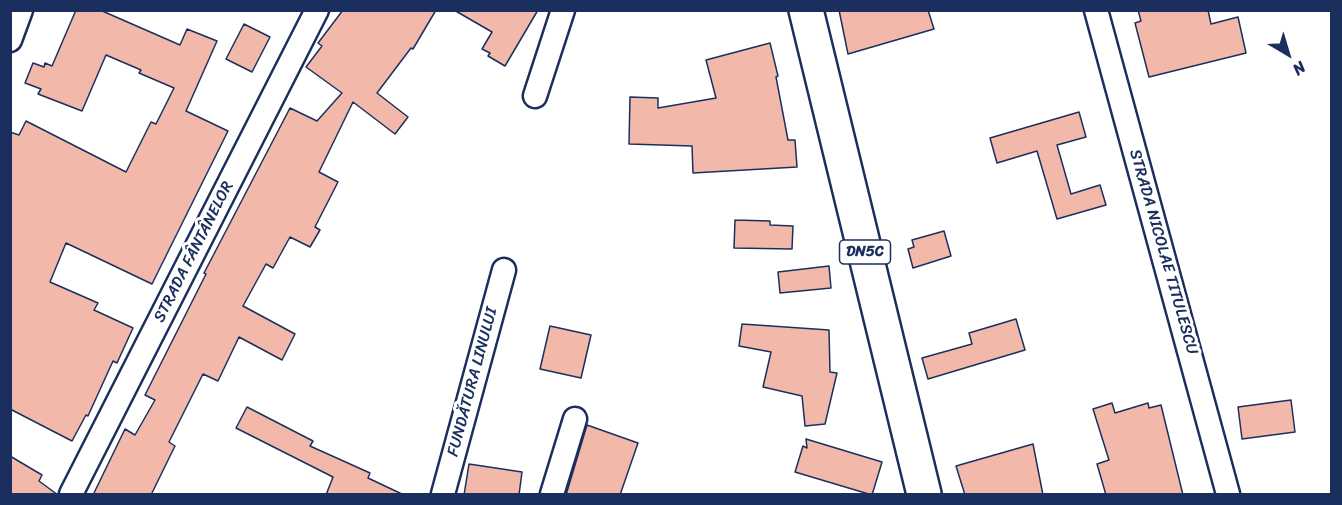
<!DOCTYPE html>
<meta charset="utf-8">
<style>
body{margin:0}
#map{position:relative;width:1342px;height:505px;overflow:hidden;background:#fff;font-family:Sriracha,sans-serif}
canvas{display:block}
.frame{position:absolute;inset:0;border:12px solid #1b2f5e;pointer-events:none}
.north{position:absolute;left:1258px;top:24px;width:60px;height:60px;-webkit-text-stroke:4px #fff;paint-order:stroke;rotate:142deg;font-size:16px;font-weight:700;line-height:24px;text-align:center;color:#1b2f5e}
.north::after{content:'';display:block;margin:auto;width:21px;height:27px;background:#1b2f5e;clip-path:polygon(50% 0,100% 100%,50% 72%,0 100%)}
</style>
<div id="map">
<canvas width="1342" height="505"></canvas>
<div class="frame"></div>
<div class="north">N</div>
</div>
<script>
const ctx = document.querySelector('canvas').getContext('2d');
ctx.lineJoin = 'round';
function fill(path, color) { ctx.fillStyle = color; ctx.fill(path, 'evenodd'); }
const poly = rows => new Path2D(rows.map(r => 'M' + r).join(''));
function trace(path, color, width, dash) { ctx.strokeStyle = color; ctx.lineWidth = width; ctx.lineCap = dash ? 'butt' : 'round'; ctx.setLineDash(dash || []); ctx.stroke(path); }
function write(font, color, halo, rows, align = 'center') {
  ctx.font = font + ' Sriracha,sans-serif'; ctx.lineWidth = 6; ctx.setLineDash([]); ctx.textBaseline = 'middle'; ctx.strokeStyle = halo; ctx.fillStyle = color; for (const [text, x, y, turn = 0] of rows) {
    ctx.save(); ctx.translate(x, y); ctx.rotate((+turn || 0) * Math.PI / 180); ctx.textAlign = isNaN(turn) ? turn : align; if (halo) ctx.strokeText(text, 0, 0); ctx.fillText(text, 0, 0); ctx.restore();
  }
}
const building = poly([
 [76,10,100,10,180,45,187,29,217,41,186,111,228,131,152,284,66,243,50,282,98,303,94,310,133,328,117,363,113,361,88,416,86,415,72,441,10,409,10,132,19,135,26,121,126,172,151,122,156,124,174,88,139,73,141,70,106,55,82,111,38,94,41,89,25,83,33,63,44,67,45,63,52,66,76,10],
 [343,10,436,10,413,49,411,48,377,93,408,117,395,134,353,102,319,172,338,182,315,227,320,230,310,247,290,237,273,268,266,264,243,306,295,334,282,360,239,337,218,381,203,374,169,442,175,446,151,495,93,495,125,429,135,435,155,400,145,395,206,274,204,273,290,108,317,121,342,93,306,67,322,46,318,43,343,10],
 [454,10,538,10,505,66,488,56,490,53,482,49,492,32,454,10],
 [839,10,928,10,934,29,848,54,839,10],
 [1138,10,1208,10,1211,24,1238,17,1246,53,1149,77,1135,23,1141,21,1138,10],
 [244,24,270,37,252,72,226,59,244,24],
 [770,43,778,76,776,77,788,140,795,140,797,167,693,173,692,146,629,144,630,97,658,98,658,108,716,98,706,60,770,43],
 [1079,112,1086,137,1057,145,1071,194,1100,185,1106,205,1057,219,1037,151,997,163,990,138,1079,112],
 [735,220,770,221,770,225,793,226,792,249,734,248,735,220],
 [944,231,951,256,913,268,908,249,914,247,912,240,944,231],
 [829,266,831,288,780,293,778,272,829,266],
 [1016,319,1025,350,928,379,922,358,972,344,969,333,1016,319],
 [742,324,829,330,830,372,837,373,825,424,805,426,802,396,763,387,771,352,739,346,742,324],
 [550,326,591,335,581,378,540,369,550,326],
 [1291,400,1295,432,1242,439,1238,407,1291,400],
 [1112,403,1115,413,1148,403,1149,408,1161,405,1183,495,1106,495,1097,464,1109,460,1093,409,1112,403],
 [247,407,313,441,310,446,370,473,368,478,404,495,326,495,333,477,236,428,247,407],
 [587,425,638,443,620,495,566,495,587,425],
 [806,439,882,462,872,495,795,472,803,446,807,448,806,439],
 [1033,444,1043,495,965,495,956,466,1033,444],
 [10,456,42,475,39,481,58,495,10,495,10,456],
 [469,464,522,472,519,495,464,495,469,464]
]);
const street = poly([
 [1096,10,1228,494],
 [10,40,21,10],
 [535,96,563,10],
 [71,494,317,10],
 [443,494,504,270],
 [552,494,575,419]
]);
const primary = poly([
 [806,10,924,494]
]);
const shields = [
 [865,252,51]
];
const shieldNames = [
 ["DN5C",865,252]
];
const streetNames = [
 ["STRADA FÂNTÂNELOR",194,252,-63],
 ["STRADA NICOLAE TITULESCU",1163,252,74],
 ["FUNDĂTURA LINULUI",473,382,-75]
];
fill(building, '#f2b9aa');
trace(building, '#1b2f5e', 1.5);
trace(street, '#1b2f5e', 27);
trace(primary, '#1b2f5e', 38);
trace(street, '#fff', 22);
trace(primary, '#fff', 33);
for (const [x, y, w] of shields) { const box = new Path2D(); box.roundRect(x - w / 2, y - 12, w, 24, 4.5); ctx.fillStyle = '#fff'; ctx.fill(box); trace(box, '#1b2f5e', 1.5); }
write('bold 15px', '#1b2f5e', null, shieldNames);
write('16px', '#1b2f5e', '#fff', streetNames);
</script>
